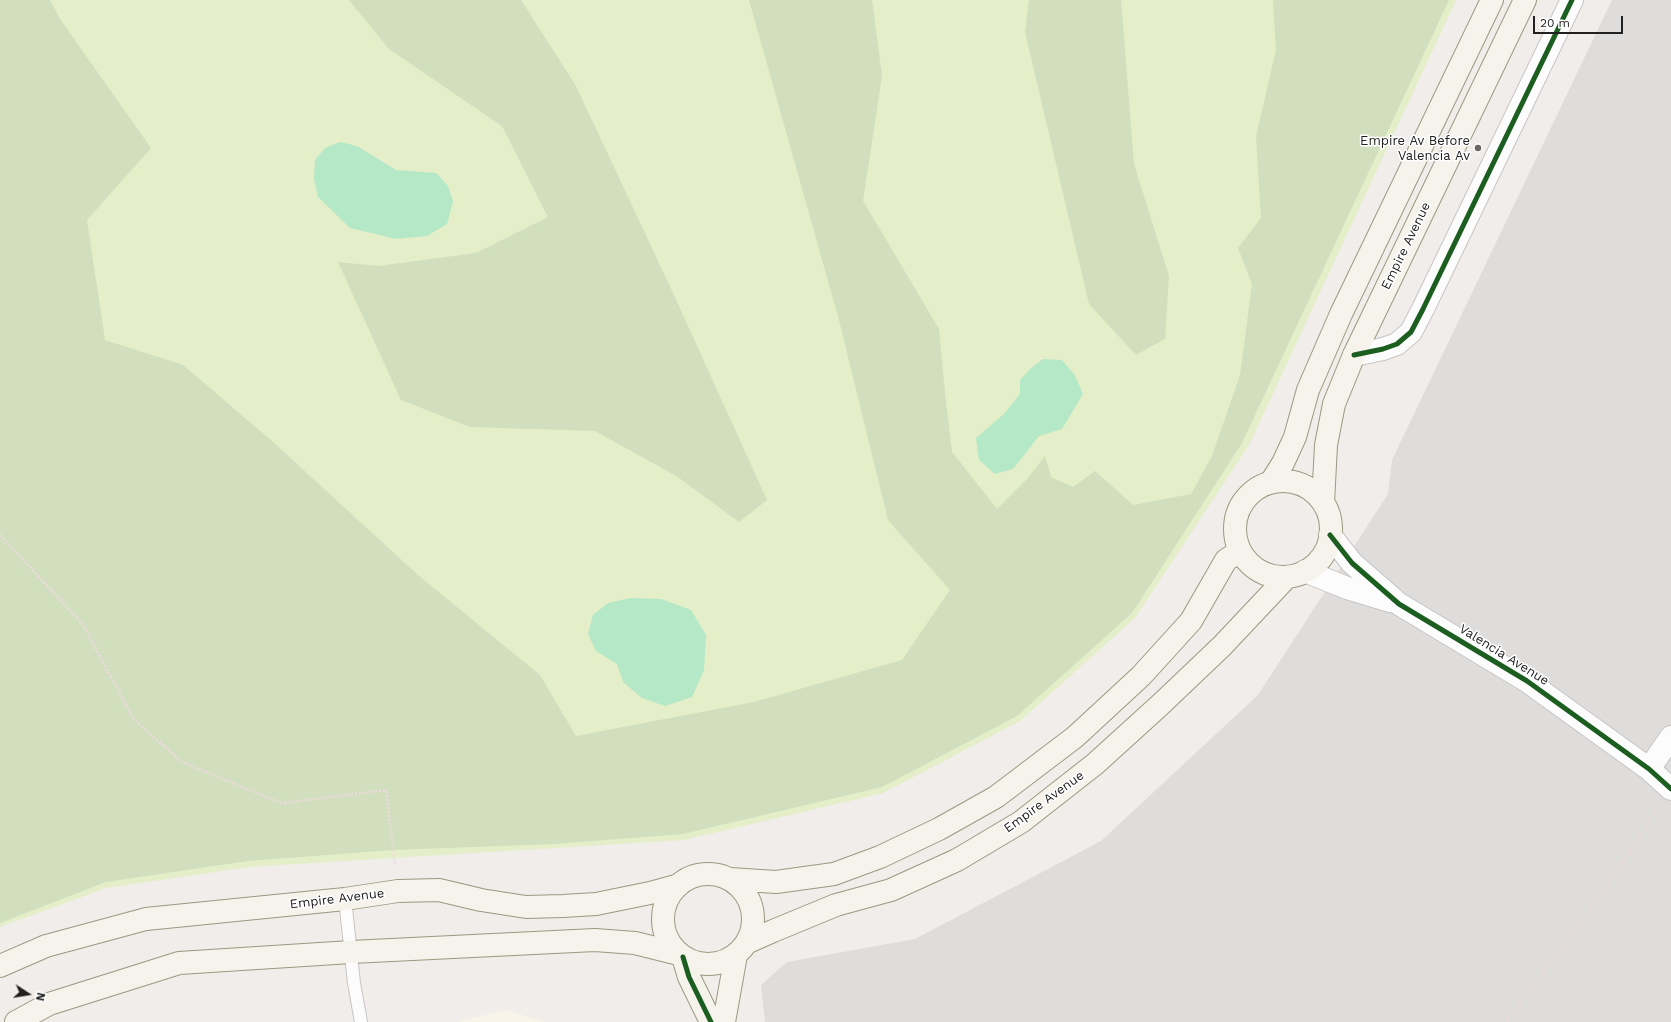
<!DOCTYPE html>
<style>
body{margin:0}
#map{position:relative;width:1671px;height:1022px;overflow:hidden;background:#f0edea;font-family:"Work Sans",sans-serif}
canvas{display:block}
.north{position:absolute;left:8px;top:974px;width:40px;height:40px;-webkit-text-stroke:3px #fff;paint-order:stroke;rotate:102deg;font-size:11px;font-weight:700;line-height:16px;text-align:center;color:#212121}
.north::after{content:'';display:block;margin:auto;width:14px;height:18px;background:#212121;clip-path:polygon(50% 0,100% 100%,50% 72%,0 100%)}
.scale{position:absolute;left:1533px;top:16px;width:90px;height:18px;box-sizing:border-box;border:2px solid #212121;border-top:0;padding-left:5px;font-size:12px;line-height:14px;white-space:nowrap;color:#212121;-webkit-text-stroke:3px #fff;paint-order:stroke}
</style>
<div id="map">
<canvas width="1671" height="1022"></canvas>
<div class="north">N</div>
<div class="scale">20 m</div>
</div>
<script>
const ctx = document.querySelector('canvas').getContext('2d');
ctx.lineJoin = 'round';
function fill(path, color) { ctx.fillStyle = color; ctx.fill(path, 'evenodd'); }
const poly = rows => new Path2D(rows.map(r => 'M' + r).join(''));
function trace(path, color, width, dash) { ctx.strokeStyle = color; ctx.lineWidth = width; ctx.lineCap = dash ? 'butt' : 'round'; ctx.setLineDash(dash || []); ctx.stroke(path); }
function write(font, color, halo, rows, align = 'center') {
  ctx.font = font + ' "Work Sans",sans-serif'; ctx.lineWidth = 3; ctx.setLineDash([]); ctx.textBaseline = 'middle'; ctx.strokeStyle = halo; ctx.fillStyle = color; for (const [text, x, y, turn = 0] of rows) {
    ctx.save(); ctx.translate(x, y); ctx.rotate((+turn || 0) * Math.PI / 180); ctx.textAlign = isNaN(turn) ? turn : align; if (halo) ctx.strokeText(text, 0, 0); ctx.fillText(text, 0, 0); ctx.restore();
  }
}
const residential = poly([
 [1612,0,1671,0,1671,1022,765,1022,761,985,787,962,915,939,1101,841,1258,695,1388,494,1392,460]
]);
const education = poly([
 [506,1010,545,1022,457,1022]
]);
const grass = poly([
 [0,0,1456,0,1249,445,1135,618,1020,721,883,793,684,840,249,867,106,888,0,927]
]);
const forest = poly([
 [0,0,50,0,60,19,151,148,87,220,105,340,183,365,273,442,419,576,540,675,576,736,754,702,902,660,950,590,888,520,839,320,749,0,872,0,882,76,863,201,939,329,945,393,952,452,997,509,1027,479,1045,456,1051,477,1073,487,1095,471,1133,505,1191,494,1212,456,1240,375,1252,284,1238,248,1261,218,1256,137,1276,50,1273,0,1449,0,1242,443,1132,613,1017,716,882,787,683,834,554,844,393,850,248,861,106,882,0,923],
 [349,0,521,0,576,86,673,293,767,500,739,522,678,477,595,431,470,427,401,400,338,262,378,266,476,253,548,217,502,126,389,49],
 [1029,0,1121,0,1134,164,1169,276,1165,339,1136,355,1089,304,1025,32]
]);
const pitch = poly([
 [340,142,357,146,396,170,436,173,448,186,453,201,447,224,427,236,396,239,350,228,318,197,314,179,315,160,325,148],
 [1043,359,1062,360,1074,374,1083,394,1062,429,1039,436,1013,469,995,474,979,460,976,438,1004,414,1020,394,1020,380,1030,369],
 [631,598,661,599,691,610,706,635,704,670,692,697,665,706,642,698,623,682,617,664,596,651,588,634,593,615,608,603]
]);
const path = poly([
 [0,535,82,623,134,720,182,762,281,803,386,790,395,864],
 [1506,1022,1605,889,1656,811]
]);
const lane = poly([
 [345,899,354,983,361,1022]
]);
const street = poly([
 [1354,355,1383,349,1397,344,1411,332,1423,309,1572,0],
 [1330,535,1352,563,1399,604,1527,681,1649,769,1671,789],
 [1305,571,1347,588,1390,601],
 [1649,769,1671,737]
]);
const secondary = poly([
 '1235 529a48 48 0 1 1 96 0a48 48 0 1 1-96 0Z',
 [1271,482,1283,463,1295,437,1308,390,1341,314,1492,0],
 [1323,503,1326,445,1334,404,1354,355,1525,0],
 '663 919a45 45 0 1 1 90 0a45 45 0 1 1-90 0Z',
 [730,879,776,882,834,874,880,857,939,829,996,797,1075,737,1141,676,1191,621,1226,560,1240,551],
 [746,943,773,931,836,905,891,890,957,860,1021,822,1095,764,1160,705,1222,646,1287,577],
 [683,957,689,977,711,1022],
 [0,966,46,946,146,919,345,899,398,891,439,890,481,900,526,907,563,906,596,904,650,893,679,885],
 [16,1022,49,1004,179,963,351,952,595,940,635,943,679,954],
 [724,1022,736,955]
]);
const cycleway = poly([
 [1354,355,1383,349,1397,344,1411,332,1423,309,1572,0],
 [1330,535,1352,563,1399,604,1527,681,1649,769,1671,789],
 [683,957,689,977,711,1022]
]);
const markers = [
 [1478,148,4,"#696867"]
];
const poiNames = [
 ["Empire Av Before",1470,141],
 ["Valencia Av",1470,156]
];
const streetNames = [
 ["Empire Avenue",1406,246,-64],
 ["Valencia Avenue",1504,655,32],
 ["Empire Avenue",1044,802,-36],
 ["Empire Avenue",337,899,-7]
];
fill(residential, '#dfdddc');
fill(education, '#f8f4e7');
fill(grass, '#e4eec8');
fill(forest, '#d1dfbf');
fill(pitch, '#b4e8c7');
trace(lane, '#c7c5c4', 14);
trace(street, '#c7c5c4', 24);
trace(secondary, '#9c9880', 24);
trace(path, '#eddadc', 2.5, [2, 2]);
trace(lane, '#fdfcfc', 12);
trace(street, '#fdfcfc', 22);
trace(secondary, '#f5f3ec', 22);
trace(cycleway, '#1b5e20', 5);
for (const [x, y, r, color] of markers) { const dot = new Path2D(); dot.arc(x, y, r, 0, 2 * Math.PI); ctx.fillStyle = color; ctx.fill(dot); trace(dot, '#fff', 1.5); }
write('13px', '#212121', '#fff', poiNames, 'right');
write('13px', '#212121', '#fff', streetNames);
</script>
